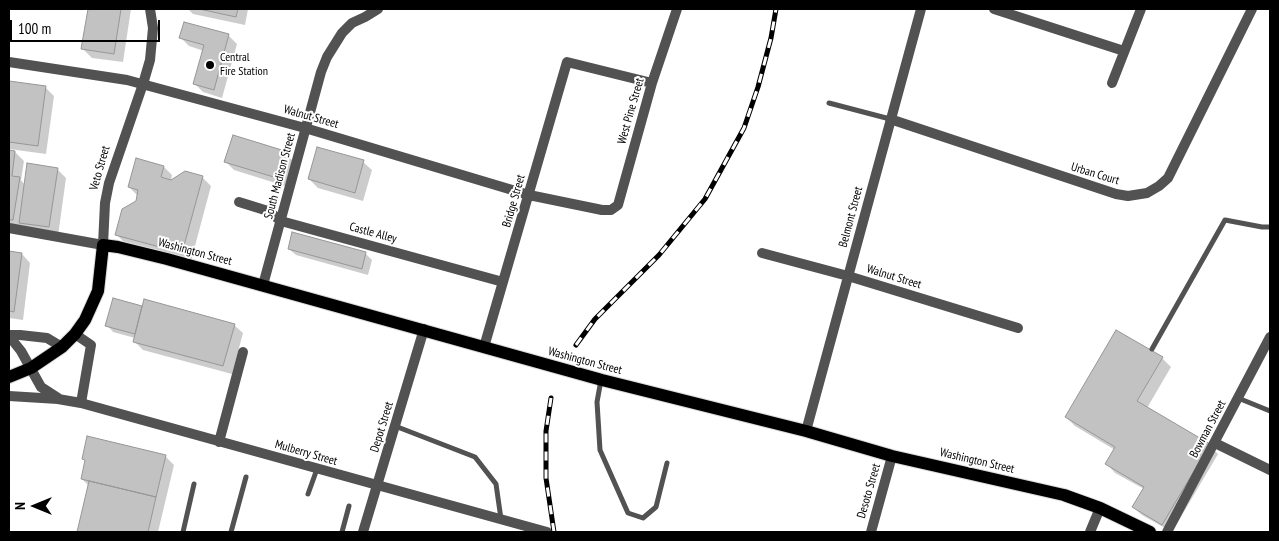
<!DOCTYPE html>
<style>
body{margin:0}
#map{position:relative;width:1279px;height:541px;overflow:hidden;background:#fff;font-family:"PT Sans Narrow",sans-serif}
canvas{display:block}
.frame{position:absolute;inset:0;border:10px solid #000;pointer-events:none}
.north{position:absolute;left:10px;top:481px;width:50px;height:50px;-webkit-text-stroke:4px #fff;paint-order:stroke;rotate:270deg;font-size:14px;font-weight:700;line-height:20px;text-align:center;color:#000}
.north::after{content:'';display:block;margin:auto;width:18px;height:22px;background:#000;clip-path:polygon(50% 0,100% 100%,50% 72%,0 100%)}
.scale{position:absolute;left:10px;top:20px;width:150px;height:22px;box-sizing:border-box;border:2px solid #000;border-top:0;padding-left:6px;font-size:15px;line-height:18px;white-space:nowrap;color:#000;-webkit-text-stroke:4px #fff;paint-order:stroke}
</style>
<div id="map">
<canvas width="1279" height="541"></canvas>
<div class="frame"></div>
<div class="north">N</div>
<div class="scale">100 m</div>
</div>
<script>
const ctx = document.querySelector('canvas').getContext('2d');
ctx.lineJoin = 'round';
function fill(path, color) { ctx.fillStyle = color; ctx.fill(path, 'evenodd'); }
const poly = rows => new Path2D(rows.map(r => 'M' + r).join(''));
function trace(path, color, width, dash) { ctx.strokeStyle = color; ctx.lineWidth = width; ctx.lineCap = dash ? 'butt' : 'round'; ctx.setLineDash(dash || []); ctx.stroke(path); }
function write(font, color, halo, rows, align = 'center') {
  ctx.font = font + ' "PT Sans Narrow",sans-serif'; ctx.lineWidth = 4; ctx.setLineDash([]); ctx.textBaseline = 'middle'; ctx.strokeStyle = halo; ctx.fillStyle = color; for (const [text, x, y, turn = 0] of rows) {
    ctx.save(); ctx.translate(x, y); ctx.rotate((+turn || 0) * Math.PI / 180); ctx.textAlign = isNaN(turn) ? turn : align; if (halo) ctx.strokeText(text, 0, 0); ctx.fillText(text, 0, 0); ctx.restore();
  }
}
const shadow = poly([
 [89,9,131,9,123,62,92,58,83,49],
 [188,9,248,9,245,25,193,14],
 [229,36,237,44,222,98,203,92,195,84,204,51,189,46,181,38],
 [9,82,45,87,54,96,46,154,9,149],
 [9,151,15,152,24,161,21,180,25,185,57,169,66,178,58,236,29,231,22,225,22,228,9,226],
 [284,152,293,161,285,186,234,170,226,162],
 [363,162,372,170,363,201,318,188,309,179],
 [164,167,172,175,171,181,202,177,211,186,191,261,125,243,116,234,137,202,138,196,129,187],
 [289,249,366,254,372,260,368,275,296,255],
 [9,252,22,254,30,263,23,320,9,318],
 [142,307,234,325,243,333,232,374,143,350,134,341,135,338,113,332,107,325],
 [1162,358,1171,367,1147,408,1209,445,1218,454,1172,532,1142,515,1133,507,1144,489,1115,473,1107,464,1115,450,1075,426,1066,417],
 [165,456,174,465,158,532,78,532,89,486,82,479]
]);
const building = poly([
 [88,9,121,9,114,54,81,49,88,9],
 [199,9,238,9,236,17,199,9],
 [184,22,229,34,214,90,193,84,204,45,179,38,184,22],
 [9,81,46,86,38,146,9,142,9,81],
 [233,135,285,151,277,178,224,162,233,135],
 [317,147,364,160,355,193,308,179,317,147],
 [9,150,15,151,12,176,20,177,13,220,9,220,9,150],
 [136,158,164,166,161,177,171,180,185,171,203,176,182,253,115,235,122,209,136,201,138,190,128,187,136,158],
 [27,163,58,168,49,227,19,223,27,163],
 [292,232,366,252,362,269,288,249,292,232],
 [9,251,22,253,14,312,9,311,9,251],
 [113,298,142,306,135,334,105,326,113,298],
 [144,299,235,324,223,366,133,342,144,299],
 [1116,330,1163,357,1137,401,1210,444,1162,525,1132,507,1144,487,1105,464,1115,447,1065,417,1116,330],
 [87,436,166,455,156,497,81,479,85,460,82,459,87,436],
 [89,481,156,497,148,532,77,532,89,481]
]);
const service = poly([
 [829,103,890,119],
 [1152,349,1225,220,1262,227,1270,227],
 [601,380,597,402,600,450,628,513,643,518,656,507,667,463],
 [1238,398,1270,411],
 [395,426,475,457,496,484,501,519],
 [308,494,317,469],
 [183,532,194,484],
 [231,532,246,477],
 [342,532,349,506]
]);
const minor = poly([
 [994,9,1124,51],
 [9,62,127,80,305,128,529,195,602,210,611,210,618,205,652,83,677,9],
 [1112,83,1141,9],
 [890,119,1116,194,1128,196,1147,193,1159,186,1168,178,1252,9],
 [239,202,268,211,281,221,503,282],
 [762,253,848,276,1018,328],
 [263,285,321,72,327,57,342,33,352,23,365,17,378,9],
 [75,334,91,345,81,403],
 [9,335,20,335,47,338,62,347],
 [9,336,21,351,41,387,58,398],
 [484,347,567,62,652,83],
 [9,396,58,399,81,403,547,532],
 [806,431,921,9],
 [219,442,243,352],
 [1215,443,1270,470],
 [871,532,892,456],
 [1090,532,1100,508],
 [1167,532,1270,337]
]);
const tertiary = poly([
 [9,228,103,245,105,203,109,183,143,84,150,60,153,28,150,9],
 [363,532,424,329]
]);
const primary = poly([
 [9,377,31,368,62,347,75,334,85,320,98,291,103,245,118,247,167,259,602,380,806,431,892,456,1064,495,1100,508,1150,532]
]);
const rail = poly([
 [576,345,595,319,659,255,705,199,744,128,758,87,771,38,776,9],
 [551,398,546,431,546,478,554,532]
]);
const markers = [
 [210,65,5,"#000"]
];
const poiNames = [
 ["Central",220,58],
 ["Fire Station",220,72]
];
const streetNames = [
 ["West Pine Street",631,111,-74],
 ["Walnut Street",311,117,16],
 ["Veto Street",100,168,-74],
 ["Urban Court",1095,174,17],
 ["South Madison Street",280,176,-75],
 ["Bridge Street",514,201,-74],
 ["Belmont Street",851,217,-75],
 ["Castle Alley",373,233,15],
 ["Washington Street",195,252,15],
 ["Walnut Street",894,277,17],
 ["Washington Street",585,361,15],
 ["Depot Street",382,427,-73],
 ["Bowman Street",1208,429,-62],
 ["Mulberry Street",306,453,16],
 ["Washington Street",977,461,13],
 ["Desoto Street",869,491,-74]
];
fill(shadow, '#0003');
fill(building, '#c2c2c2');
trace(building, '#969696', 1);
trace(primary, '#dbdbdb', 14);
trace(service, '#525252', 5);
trace(minor, '#525252', 10);
trace(tertiary, '#525252', 10);
trace(primary, '#000', 12);
trace(rail, '#000', 5);
trace(rail, '#fff', 3, [9]);
for (const [x, y, r, color] of markers) { const dot = new Path2D(); dot.arc(x, y, r, 0, 2 * Math.PI); ctx.fillStyle = color; ctx.fill(dot); trace(dot, '#fff', 2); }
write('12px', '#000', '#fff', poiNames, 'left');
write('12px', '#000', '#fff', streetNames);
</script>
